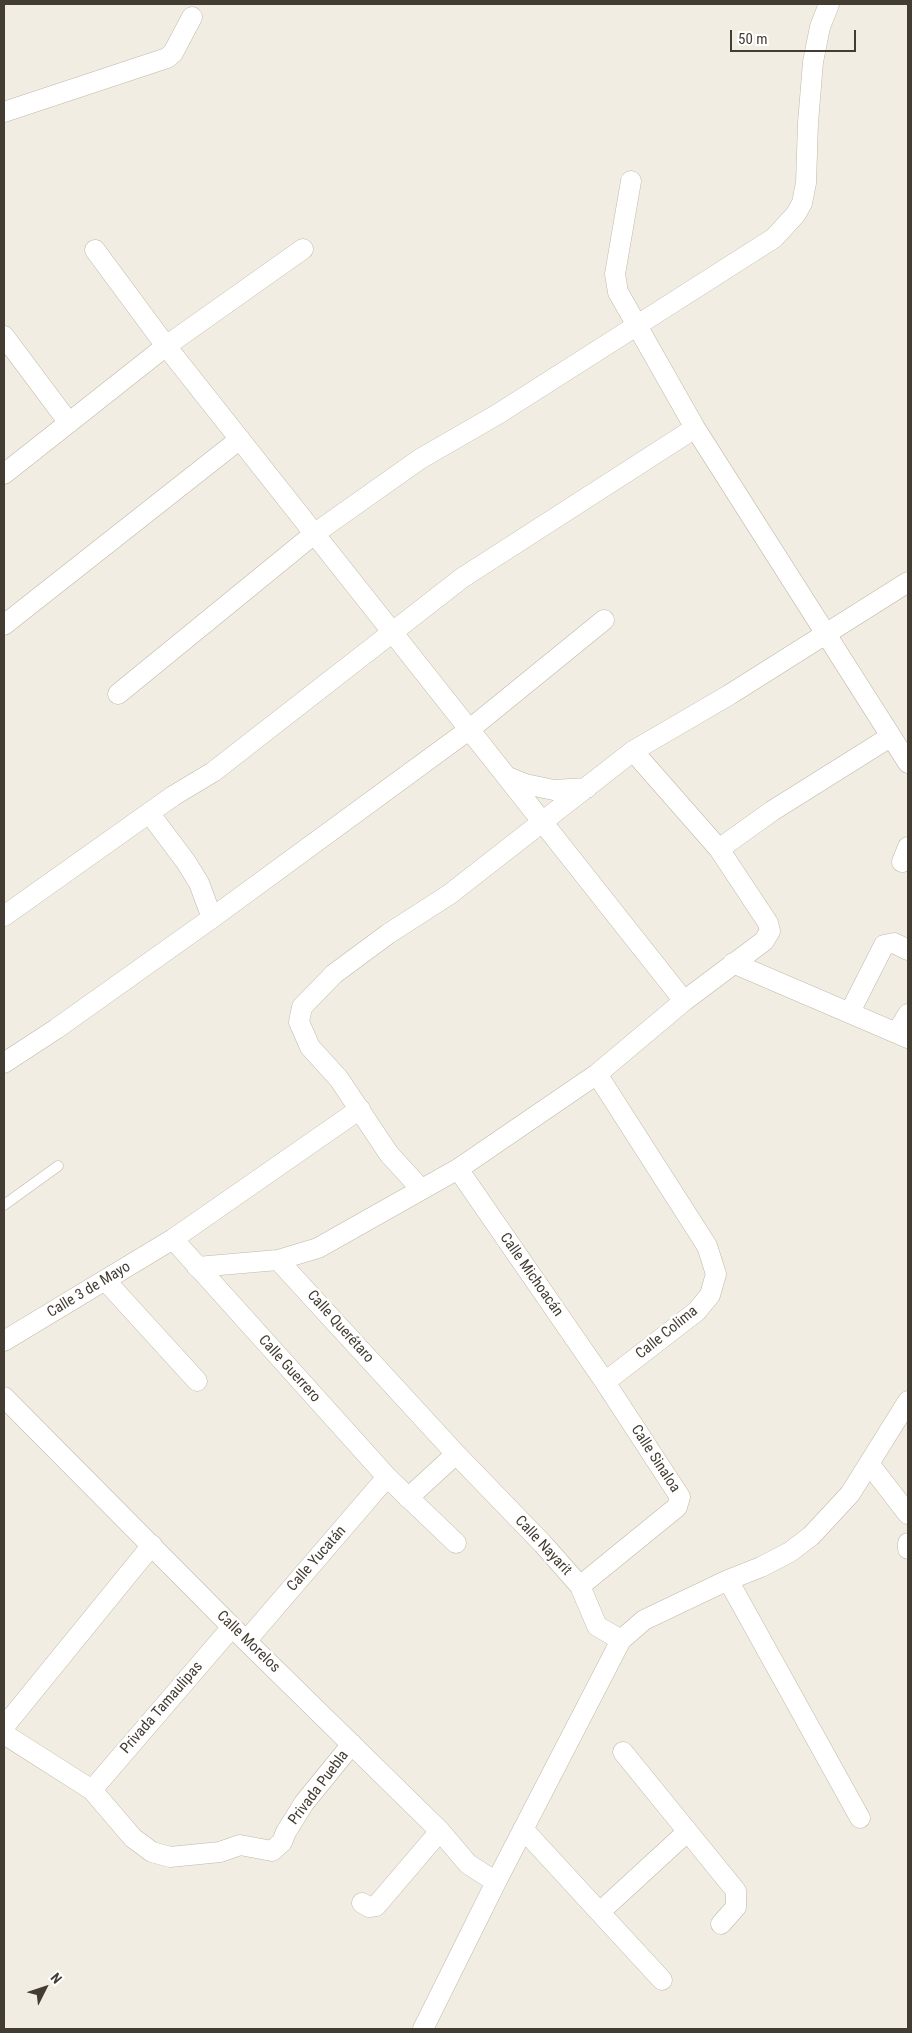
<!DOCTYPE html>
<meta charset="utf-8">
<style>
body{margin:0}
#map{position:relative;width:912px;height:2033px;overflow:hidden;background:#f2ede2;font-family:"Roboto Condensed",sans-serif}
canvas{display:block}
.frame{position:absolute;inset:0;border:5px solid #433c32;pointer-events:none}
.north{position:absolute;left:20px;top:1963px;width:50px;height:50px;-webkit-text-stroke:4px #fff;paint-order:stroke;rotate:49deg;font-size:14px;font-weight:700;line-height:20px;text-align:center;color:#433c32}
.north::after{content:'';display:block;margin:auto;width:18px;height:22px;background:#433c32;clip-path:polygon(50% 0,100% 100%,50% 72%,0 100%)}
.scale{position:absolute;left:730px;top:30px;width:126px;height:22px;box-sizing:border-box;border:2px solid #433c32;border-top:0;padding-left:6px;font-size:15px;line-height:18px;white-space:nowrap;color:#433c32;-webkit-text-stroke:4px #fff;paint-order:stroke}
</style>
<div id="map">
<canvas width="912" height="2033"></canvas>
<div class="frame"></div>
<div class="north">N</div>
<div class="scale">50 m</div>
</div>
<script>
const ctx = document.querySelector('canvas').getContext('2d');
ctx.lineJoin = 'round';
const poly = rows => new Path2D(rows.map(r => 'M' + r).join(''));
function trace(path, color, width, dash) { ctx.strokeStyle = color; ctx.lineWidth = width; ctx.lineCap = dash ? 'butt' : 'round'; ctx.setLineDash(dash || []); ctx.stroke(path); }
function write(font, color, halo, rows, align = 'center') {
  ctx.font = font + ' "Roboto Condensed",sans-serif'; ctx.lineWidth = 5; ctx.setLineDash([]); ctx.textBaseline = 'middle'; ctx.strokeStyle = halo; ctx.fillStyle = color; for (const [text, x, y, turn = 0] of rows) {
    ctx.save(); ctx.translate(x, y); ctx.rotate((+turn || 0) * Math.PI / 180); ctx.textAlign = isNaN(turn) ? turn : align; if (halo) ctx.strokeText(text, 0, 0); ctx.fillText(text, 0, 0); ctx.restore();
  }
}
const lane = poly([
 [4,1205,58,1166]
]);
const street = poly([
 [4,112,167,58,173,53,192,17],
 [631,181,615,274,618,292,695,428,908,763],
 [95,250,166,346,684,1001],
 [4,336,69,423],
 [4,474,166,346,303,249],
 [4,625,240,439],
 [118,694,314,534,420,459,498,414,774,238,796,214,802,203,806,183,808,123,813,62,820,27,829,4],
 [508,777,525,784,554,790,587,788],
 [150,814,186,862,199,883,212,918],
 [719,849,772,811,890,737],
 [902,862,908,847],
 [4,916,173,796,213,772,462,578,695,428],
 [733,963,908,1038],
 [850,1012,884,945,894,943,908,950],
 [897,1032,908,1014],
 [4,1063,56,1029,212,918,470,729,604,620],
 [597,1074,707,1246,716,1274,710,1295,697,1311,605,1382],
 [458,1169,605,1382,680,1497,677,1507,580,1586],
 [421,1189,389,1154,339,1079,310,1047,299,1022,302,1007,334,974,388,934,450,894,633,751,729,695,908,582],
 [173,1239,387,1477,456,1543],
 [278,1260,456,1454,543,1544,580,1586,597,1626,621,1640],
 [197,1267,278,1260,318,1248,458,1169,597,1074,684,1001,764,941,770,931,768,923,719,849,633,751],
 [105,1280,197,1381],
 [4,1341,173,1239,360,1109],
 [4,1397,232,1627,440,1831,468,1864,496,1882],
 [870,1465,908,1514],
 [408,1498,456,1454],
 [908,1543,908,1549],
 [728,1580,860,1818],
 [247,1640,387,1477],
 [4,1727,152,1545],
 [4,1734,92,1790,133,1838,152,1852,170,1857,220,1852,240,1845,272,1851,282,1842,286,1832,304,1803,352,1744],
 [623,1752,736,1891,736,1907,721,1924],
 [92,1790,232,1627],
 [523,1829,662,1980],
 [362,1903,369,1907,376,1906,440,1831],
 [601,1911,687,1832],
 [423,2029,496,1882,621,1640,644,1620,728,1580,761,1567,790,1552,811,1536,850,1494,908,1401]
]);
const streetNames = [
 ["Calle Michoacán",531,1275,55],
 ["Calle 3 de Mayo",89,1290,-31],
 ["Calle Querétaro",340,1327,48],
 ["Calle Colima",667,1333,-39],
 ["Calle Guerrero",289,1369,48],
 ["Calle Sinaloa",655,1459,57],
 ["Calle Nayarit",543,1546,47],
 ["Calle Yucatán",317,1559,-49],
 ["Calle Morelos",248,1642,44],
 ["Privada Tamaulipas",162,1708,-49],
 ["Privada Puebla",319,1788,-53]
];
trace(lane, '#c0b7a7', 11);
trace(street, '#c0b7a7', 21);
trace(lane, '#fff', 10);
trace(street, '#fff', 20);
write('15px', '#433c32', '#fff', streetNames);
</script>
